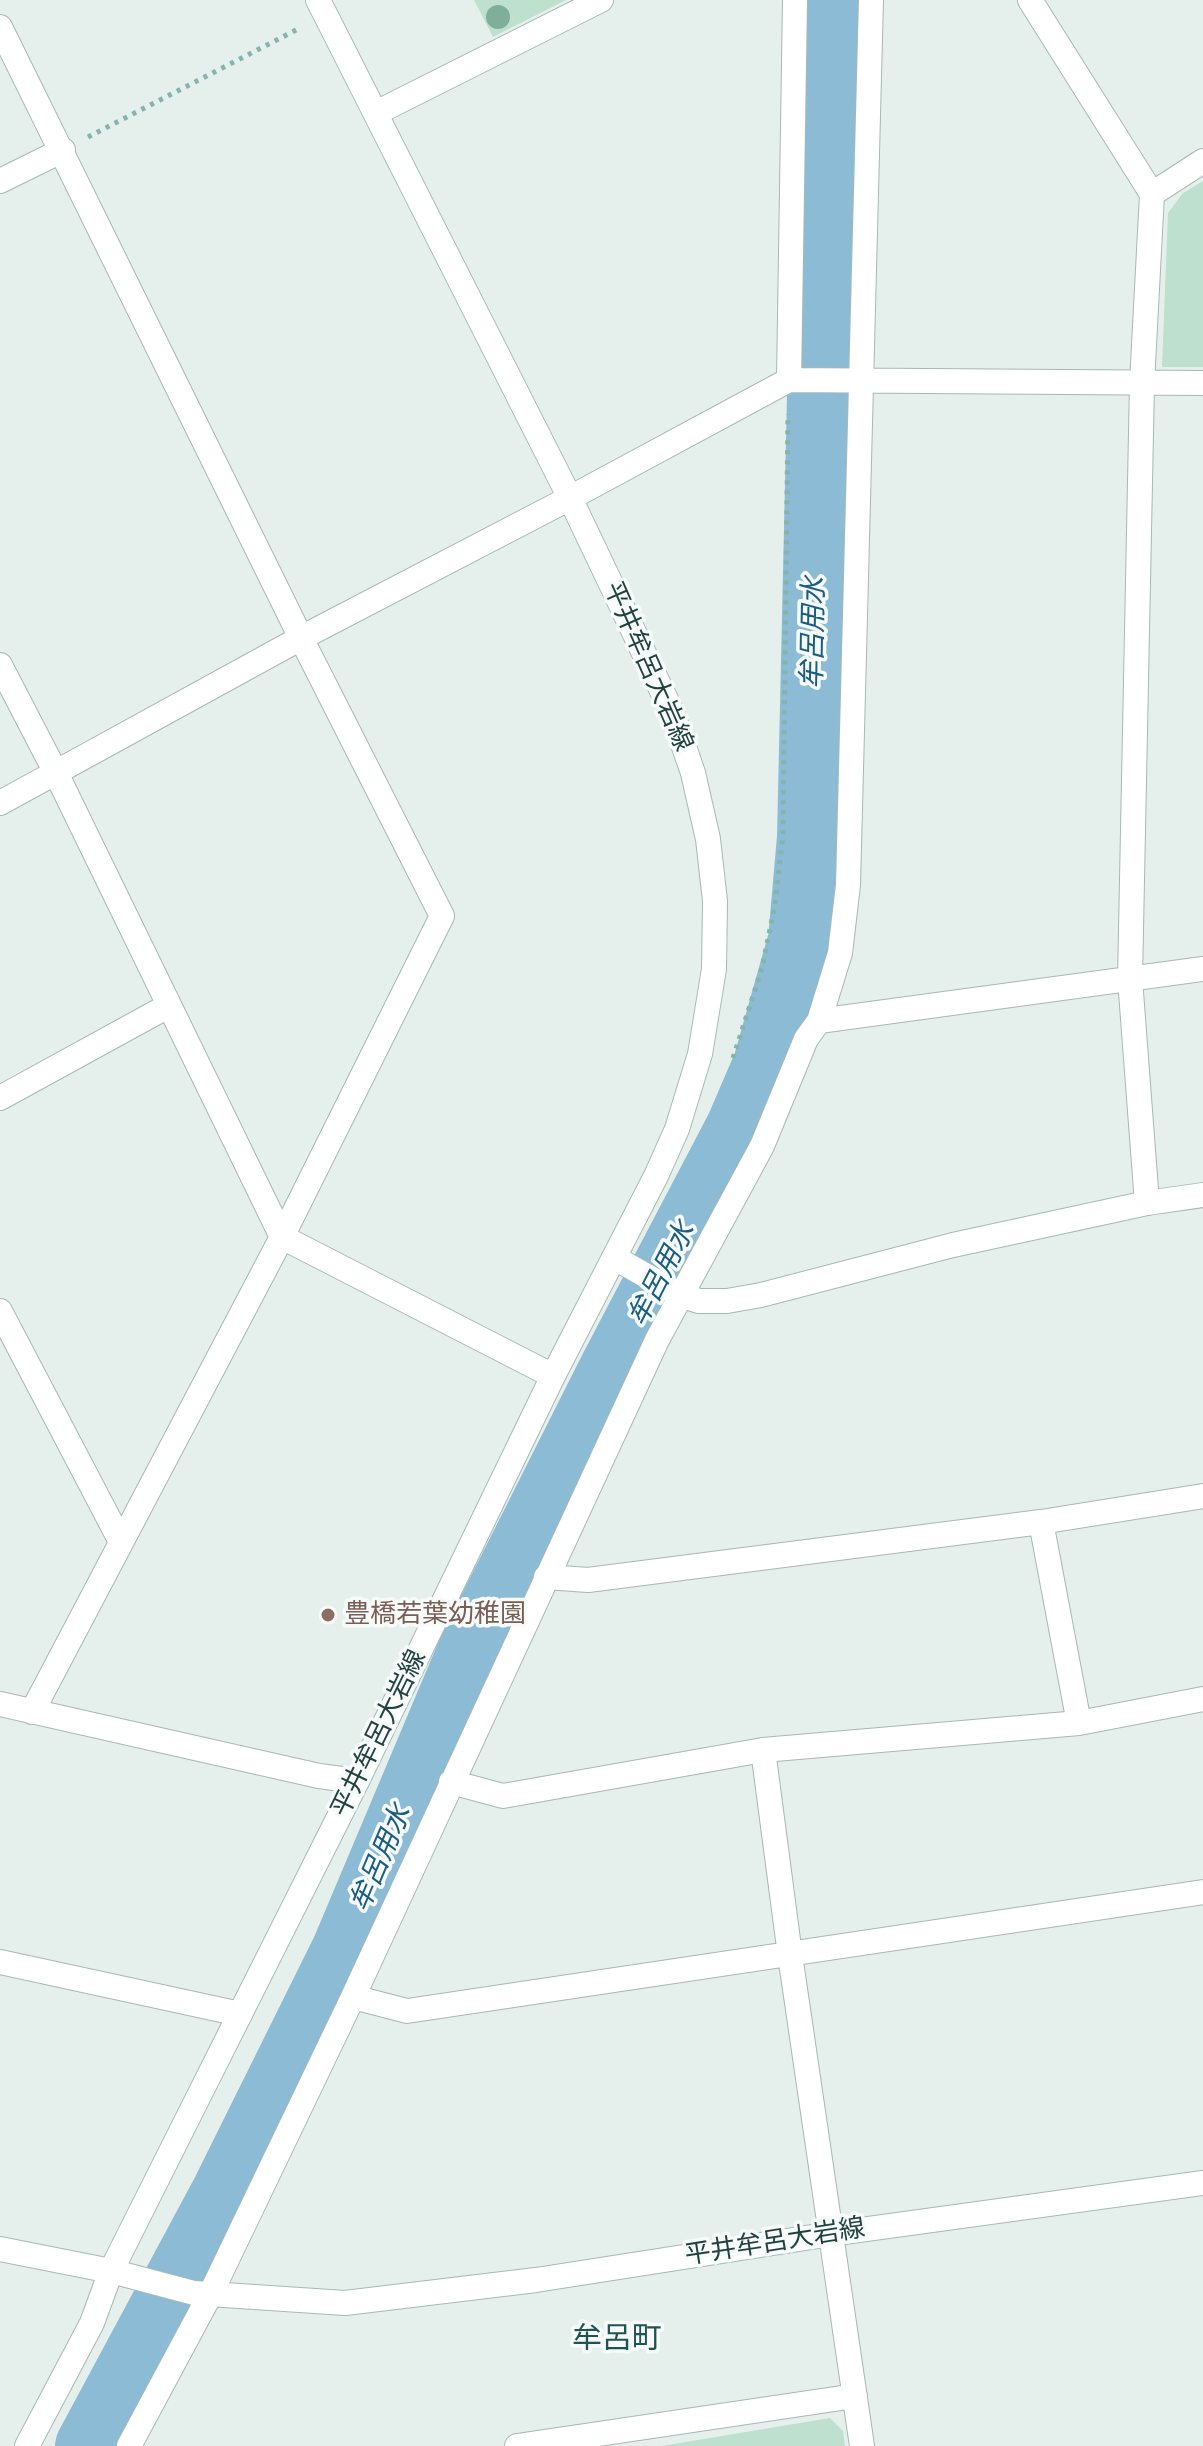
<!DOCTYPE html>
<meta charset="utf-8">
<style>
body{margin:0}
canvas{display:block;background:#e5efec}
</style>
<canvas width="1203" height="2446"></canvas>
<script>
const ctx = document.querySelector('canvas').getContext('2d');
ctx.lineJoin = 'round';
function fill(path, color) { ctx.fillStyle = color; ctx.fill(path, 'evenodd'); }
const poly = rows => new Path2D(rows.map(r => 'M' + r).join(''));
function trace(path, color, width, dash) { ctx.strokeStyle = color; ctx.lineWidth = width; ctx.lineCap = dash ? 'butt' : 'round'; ctx.setLineDash(dash || []); ctx.stroke(path); }
function write(font, color, halo, rows, align = 'center') {
  ctx.font = font + ' "Sofia Sans Condensed","Noto Sans JP",sans-serif'; ctx.lineWidth = 7; ctx.setLineDash([]); ctx.textBaseline = 'middle'; ctx.strokeStyle = halo; ctx.fillStyle = color; for (const [text, x, y, turn = 0] of rows) {
    ctx.save(); ctx.translate(x, y); ctx.rotate((+turn || 0) * Math.PI / 180); ctx.textAlign = isNaN(turn) ? turn : align; if (halo) ctx.strokeText(text, 0, 0); ctx.fillText(text, 0, 0); ctx.restore();
  }
}
const green = poly([
 [474,0,566,0,493,37],
 [1203,181,1203,367,1162,367,1168,213,1183,193],
 [830,2418,843,2431,845,2446,662,2446]
]);
const river = poly([
 [88,2446,225,2191,344,1951,473,1645,612,1369,739,1127,766,1064,801,940,810,837,829,0]
]);
const path = poly([
 [88,137,300,28],
 [733,1058,762,968,775,905,783,834,788,414]
]);
const street = poly([
 [1030,0,1152,194],
 [0,27,301,638,442,916,282,1237,32,1712],
 [376,113,601,0],
 [0,181,63,150],
 [789,380,795,0],
 [0,665,56,773,282,1237,553,1376],
 [0,803,301,638,570,498,789,380,1203,383],
 [819,1021,1203,969],
 [0,1098,168,1006],
 [1147,1203,1130,979,1142,383,1152,194,1203,161],
 [0,1311,120,1540],
 [1041,1522,1079,1723],
 [546,1577,588,1580,1041,1522,1203,1496],
 [0,1704,319,1776,357,1781],
 [451,1782,503,1796,763,1750],
 [0,1962,240,2014],
 [353,1997,407,2011,1203,1892],
 [27,2446,92,2323,111,2271],
 [129,2446,211,2293,353,1997,657,1340,762,1146,806,1039,819,1021,840,953,848,885,871,0],
 [517,2446,855,2396],
 [862,2446,790,1955,763,1750,1079,1723,1203,1699]
]);
const secondary = poly([
 [318,0,570,498,672,712,693,773,708,839,715,901,714,969,700,1054,677,1129,656,1176,553,1376,357,1781,111,2271,194,2293,345,2303,536,2280,831,2234,1203,2183],
 [615,1258,680,1295,699,1301,727,1301,761,1295,953,1245,1147,1203,1203,1195],
 [0,2249,111,2271]
]);
const trees = [
 [498,17]
];
const markers = [
 [328,1615,8,"#8d6e63"]
];
const streetNames = [
 ["平井牟呂大岩線",647,667,66],
 ["平井牟呂大岩線",380,1734,-64],
 ["平井牟呂大岩線",775,2243,-9]
];
const educationNames = [
 ["豊橋若葉幼稚園",344,1615]
];
const waterNames = [
 ["牟呂用水",815,633,-89],
 ["牟呂用水",663,1275,-63],
 ["牟呂用水",382,1859,-67]
];
const quarterNames = [
 ["牟呂町",617,2340]
];
fill(green, '#bee0ce');
trace(river, '#8cbcd5', 66);
trace(street, '#a7b8b5', 26);
trace(secondary, '#a3bbb7', 26);
trace(path, '#85b3ad', 5, [4, 6]);
trace(street, '#fff', 24);
trace(secondary, '#fff', 24);
ctx.fillStyle = '#7faf9b';
for (const [x, y] of trees) { ctx.beginPath(); ctx.arc(x, y, 12, 0, 2 * Math.PI); ctx.fill(); }
for (const [x, y, r, color] of markers) { const dot = new Path2D(); dot.arc(x, y, r, 0, 2 * Math.PI); ctx.fillStyle = color; ctx.fill(dot); trace(dot, '#f6fbf9', 3); }
write('26px', '#23423f', '#f6fbf9', streetNames);
write('26px', '#785e54', '#f6fbf9', educationNames, 'left');
write('italic 28px', '#1a5d81', '#f6fbf9', waterNames);
write('30px', '#1e5552', '#f6fbf9', quarterNames);
</script>
